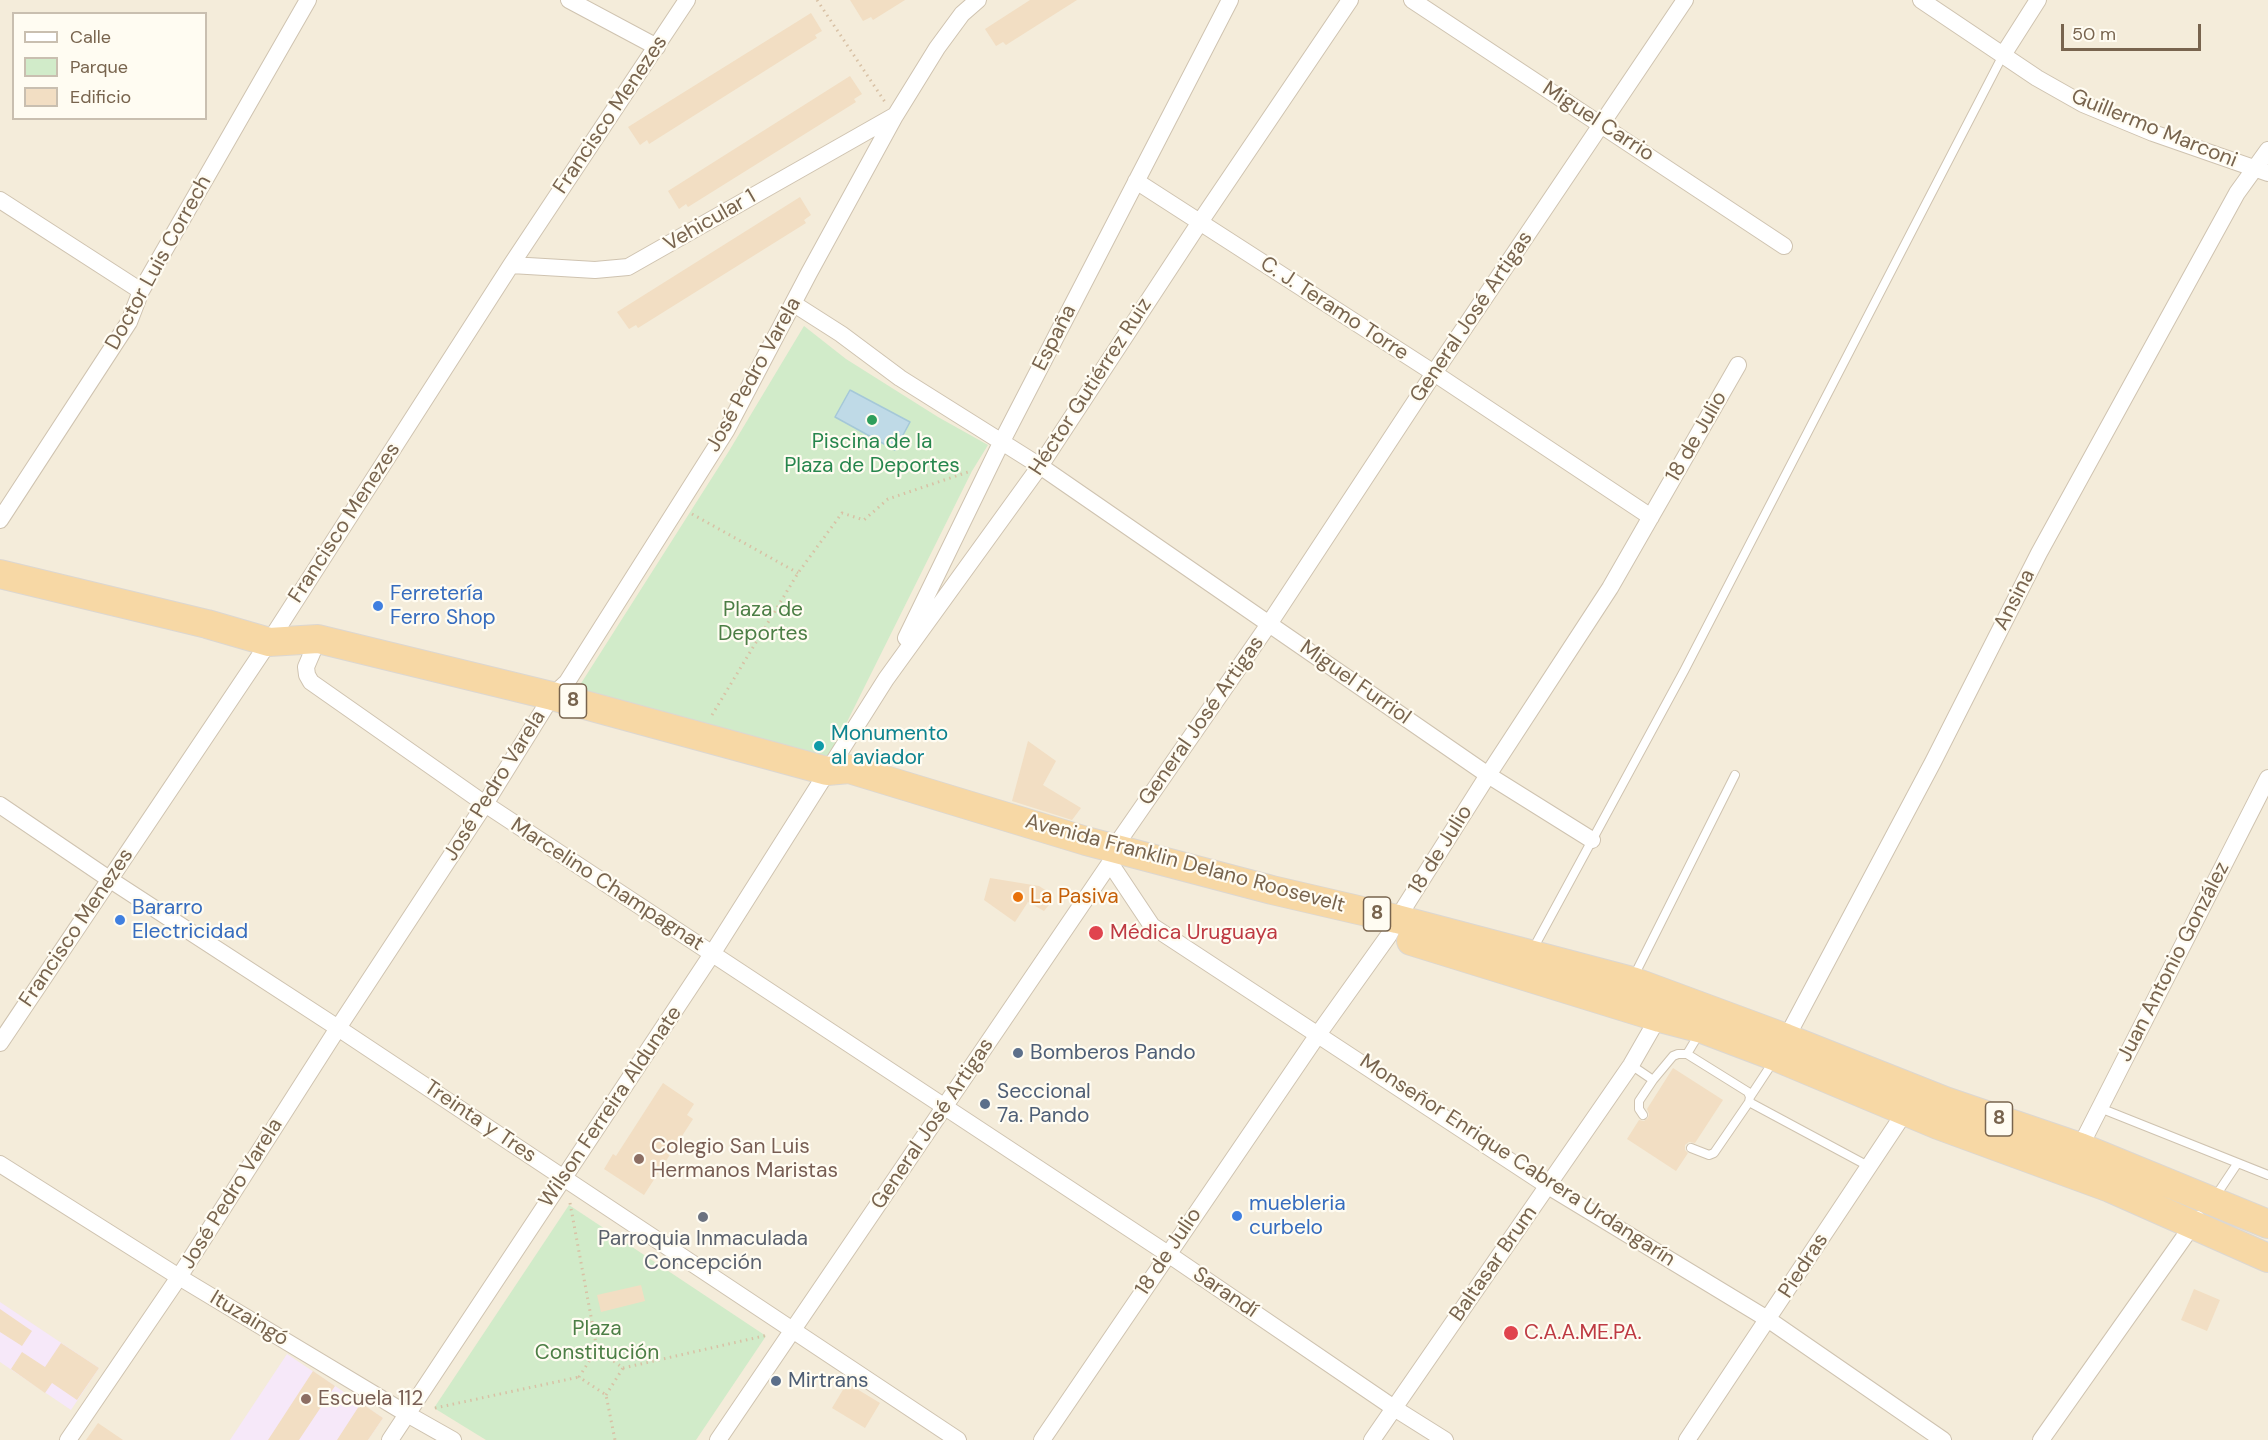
<!DOCTYPE html>
<meta charset="utf-8">
<style>
body{margin:0}
#map{position:relative;width:2268px;height:1440px;overflow:hidden;background:#fdf9eb;font-family:"DM Sans",sans-serif}
canvas{display:block}
.legend{position:absolute;left:12px;top:12px;width:195px;height:108px;box-sizing:border-box;background:#fffcf2;border:2px solid #c9bfb0;margin:0;padding:8px 10px;list-style:none;font-size:18px;color:#78644e}
.legend li{display:flex;align-items:center;gap:12px;height:30px}
.legend b{width:30px;border:2px solid #c9bfb0}
.scale{position:absolute;left:2061px;top:24px;width:140px;height:27px;box-sizing:border-box;border:3px solid #78644e;border-top:0;padding-left:8px;font-size:18px;line-height:21px;white-space:nowrap;color:#78644e;-webkit-text-stroke:4px #fffcf2;paint-order:stroke}
</style>
<div id="map">
<canvas width="2268" height="1440"></canvas>
<ul class="legend">
<li><b style="height:8px;background:#fff"></b>Calle</li>
<li><b style="height:16px;background:#d1ebc9"></b>Parque</li>
<li><b style="height:16px;background:#f2dec3"></b>Edificio</li>
</ul>
<div class="scale">50 m</div>
</div>
<script>
const ctx = document.querySelector('canvas').getContext('2d');
ctx.lineJoin = 'round';
function fill(path, color) { ctx.fillStyle = color; ctx.fill(path, 'evenodd'); }
const poly = rows => new Path2D(rows.map(r => 'M' + r).join(''));
function trace(path, color, width, dash) { ctx.strokeStyle = color; ctx.lineWidth = width; ctx.lineCap = dash ? 'butt' : 'round'; ctx.setLineDash(dash || []); ctx.stroke(path); }
function write(font, color, halo, rows, align = 'center') {
  ctx.font = font + ' "DM Sans",sans-serif'; ctx.lineWidth = 4.5; ctx.setLineDash([]); ctx.textBaseline = 'middle'; ctx.strokeStyle = halo; ctx.fillStyle = color; for (const [text, x, y, turn = 0] of rows) {
    ctx.save(); ctx.translate(x, y); ctx.rotate((+turn || 0) * Math.PI / 180); ctx.textAlign = isNaN(turn) ? turn : align; if (halo) ctx.strokeText(text, 0, 0); ctx.fillText(text, 0, 0); ctx.restore();
  }
}
const residential = poly([
 [0,0,2268,0,2268,1440,0,1440],
 [14,14,206,14,206,118,14,118]
]);
const education = poly([
 [0,1302,99,1368,71,1410,0,1362],
 [287,1354,383,1418,368,1440,230,1440]
]);
const green = poly([
 [804,326,846,359,938,417,988,445,972,471,841,734,824,765,573,696,729,451],
 [569,1205,766,1336,696,1440,486,1440,434,1408]
]);
const water = poly([
 [850,390,910,422,895,450,835,417,850,390]
]);
const building = poly([
 [850,0,905,0,873,20,871,17,863,21],
 [1030,0,1077,0,1006,45,1003,42,996,46,985,29],
 [811,13,822,31,815,35,817,38,649,144,647,140,640,145,628,127],
 [850,76,862,94,854,99,856,102,688,207,686,204,679,209,668,191],
 [800,197,811,215,804,220,806,223,638,328,636,325,629,329,617,312],
 [1028,741,1056,761,1043,785,1081,808,1072,820,1012,801],
 [990,878,1039,886,1050,893,1052,901,1044,911,1028,902,1015,922,984,900],
 [1673,1068,1723,1100,1695,1143,1689,1142,1685,1145,1685,1150,1688,1153,1676,1171,1627,1139,1639,1120,1644,1121,1648,1118,1649,1114,1647,1109],
 [663,1083,694,1104,687,1115,693,1119,644,1195,604,1169,613,1154,616,1156],
 [641,1285,645,1301,601,1312,597,1295],
 [2194,1289,2220,1300,2207,1331,2181,1320],
 [0,1309,32,1331,22,1346,0,1332],
 [61,1343,99,1368,77,1400,52,1383,45,1393,11,1369,22,1352,45,1367],
 [313,1371,335,1386,299,1440,268,1440],
 [847,1383,880,1403,865,1428,832,1408],
 [361,1403,383,1418,368,1440,337,1440],
 [98,1423,123,1440,86,1440]
]);
const path = poly([
 [817,0,885,102],
 [692,514,798,573],
 [712,715,798,573,842,513,864,520,888,499,968,472],
 [570,1203,597,1349],
 [623,1368,768,1335],
 [606,1395,623,1368,597,1349,579,1377,606,1395,615,1440],
 [435,1408,579,1377]
]);
const service = poly([
 [1533,949,1684,671,2003,55],
 [1633,978,1735,775],
 [1687,1054,1699,1034],
 [1631,1065,1653,1080,1639,1101,1639,1109,1643,1115],
 [1653,1080,1673,1056,1678,1054,1687,1054,1748,1092,1750,1097,1749,1102],
 [1750,1097,1773,1062],
 [2100,1108,2268,1175],
 [1691,1148,1709,1155,1714,1153,1749,1102,1870,1167],
 [2215,1197,2237,1164]
]);
const minor = poly([
 [569,0,657,47],
 [1412,0,1784,246],
 [1921,0,2037,78,2083,104,2153,133,2268,173],
 [2003,55,2038,0],
 [1136,181,1434,373,1651,517],
 [0,200,141,291],
 [511,265,595,270,628,267,894,116],
 [794,304,841,334,900,378,1040,466,1488,775,1592,840],
 [0,520,129,322,141,291,308,0],
 [906,638,1001,443,1230,0],
 [318,639,306,667,307,675,311,682,485,804,1168,1254,1394,1408,1445,1440],
 [0,805,109,879,338,1028,958,1440],
 [1110,863,1152,926,1548,1186,1769,1320,1943,1440],
 [0,1043,269,642,511,265,687,0],
 [1782,1046,1933,762,2039,553,2237,193,2268,150],
 [2080,1147,2268,778],
 [0,1164,179,1277,407,1414,453,1440],
 [68,1440,179,1277,338,1028,485,804,552,696,567,682,726,431,809,273,895,116,937,48,962,14,978,0],
 [390,1440,712,954,886,679,1040,466,1200,222,1350,0],
 [718,1440,1110,863,1114,848,1269,624,1434,373,1685,0],
 [1042,1440,1319,1033,1389,935,1397,919,1488,775,1610,588,1738,365],
 [1372,1440,1631,1065,1662,1011],
 [1687,1440,1909,1106],
 [2041,1440,2197,1219]
]);
const trunk = poly([
 [0,574,207,624,269,642,318,639,552,696,827,771,849,769,1086,841,1272,890,1397,919,1632,981,1786,1038,1945,1101,2080,1147,2268,1224],
 [1411,941,1660,1018,1702,1029,1776,1057,1938,1125,2110,1188,2268,1258]
]);
const markers = [
 [872,420,6,"#2e9e5b"],
 [378,606,6,"#3f7fe0"],
 [819,746,6,"#0f9aa8"],
 [1018,897,6,"#e8710a"],
 [120,920,6,"#3f7fe0"],
 [1096,933,8,"#e0444e"],
 [1018,1053,6,"#5c6f8a"],
 [985,1104,6,"#5c6f8a"],
 [639,1159,6,"#8d6e63"],
 [1237,1216,6,"#3f7fe0"],
 [703,1217,6,"#6b7280"],
 [1511,1333,8,"#e0444e"],
 [776,1381,6,"#5c6f8a"],
 [306,1399,6,"#8d6e63"]
];
const shields = [
 [573,701,27],
 [1377,914,27],
 [1999,1119,27]
];
const shieldNames = [
 ["8",573,701],
 ["8",1377,914],
 ["8",1999,1119]
];
const streetNames = [
 ["Francisco Menezes",611,115,-56],
 ["Miguel Carrio",1598,122,33],
 ["Guillermo Marconi",2154,129,22],
 ["Vehicular 1",710,221,-30],
 ["Doctor Luis Correch",159,263,-61],
 ["C. J. Teramo Torre",1334,309,33],
 ["General José Artigas",1472,317,-56],
 ["España",1055,338,-63],
 ["José Pedro Varela",754,375,-61],
 ["Héctor Gutiérrez Ruiz",1091,387,-57],
 ["18 de Julio",1697,437,-60],
 ["Francisco Menezes",345,523,-57],
 ["Ansina",2015,600,-63],
 ["Miguel Furriol",1355,683,35],
 ["General José Artigas",1202,721,-55],
 ["José Pedro Varela",495,786,-58],
 ["18 de Julio",1441,850,-58],
 ["Avenida Franklin Delano Roosevelt",1185,864,15],
 ["Marcelino Champagnat",607,885,33],
 ["Francisco Menezes",77,928,-56],
 ["Juan Antonio González",2174,962,-63],
 ["Wilson Ferreira Aldunate",611,1107,-56],
 ["Treinta y Tres",480,1122,34],
 ["General José Artigas",933,1124,-56],
 ["Monseñor Enrique Cabrera Urdangarín",1517,1161,33],
 ["José Pedro Varela",232,1194,-58],
 ["18 de Julio",1169,1252,-56],
 ["Baltasar Brum",1494,1264,-55],
 ["Piedras",1804,1266,-57],
 ["Sarandí",1225,1293,34],
 ["Ituzaingó",249,1319,31]
];
const leisureNames = [
 ["Piscina de la",872,442],
 ["Plaza de Deportes",872,466]
];
const shopNames = [
 ["Ferretería",390,594],
 ["Ferro Shop",390,618],
 ["Bararro",132,908],
 ["Electricidad",132,932],
 ["muebleria",1249,1204],
 ["curbelo",1249,1228]
];
const parkNames = [
 ["Plaza de",763,610],
 ["Deportes",763,634],
 ["Plaza",597,1329],
 ["Constitución",597,1353]
];
const cultureNames = [
 ["Monumento",831,734],
 ["al aviador",831,758]
];
const foodNames = [
 ["La Pasiva",1030,897]
];
const healthNames = [
 ["Médica Uruguaya",1110,933],
 ["C.A.A.ME.PA.",1524,1333]
];
const serviceNames = [
 ["Bomberos Pando",1030,1053],
 ["Seccional",997,1092],
 ["7a. Pando",997,1116],
 ["Mirtrans",788,1381]
];
const educationNames = [
 ["Colegio San Luis",651,1147],
 ["Hermanos Maristas",651,1171],
 ["Escuela 112",318,1399]
];
const worshipNames = [
 ["Parroquia Inmaculada",703,1239],
 ["Concepción",703,1263]
];
fill(residential, '#f4ecda');
fill(education, '#f6e8f9');
fill(green, '#d1ebc9');
fill(water, '#bfdae7');
trace(water, '#a5c8d8', 1.5);
fill(building, '#f2dec3');
trace(service, '#cfc3b0', 10);
trace(minor, '#cfc3b0', 18);
trace(trunk, '#dcd7d1', 30);
trace(path, '#d8c1a5', 3, [1.5, 4.5]);
trace(service, '#fff', 8);
trace(minor, '#fff', 16);
trace(trunk, '#f7d8a5', 28);
for (const [x, y, r, color] of markers) { const dot = new Path2D(); dot.arc(x, y, r, 0, 2 * Math.PI); ctx.fillStyle = color; ctx.fill(dot); trace(dot, '#fffcf2', 2); }
for (const [x, y, w] of shields) { const box = new Path2D(); box.roundRect(x - w / 2, y - 17, w, 34, 4.5); ctx.fillStyle = '#fffcf2'; ctx.fill(box); trace(box, '#78644e', 1.5); }
write('bold 20px', '#78644e', null, shieldNames);
write('21px', '#78644e', '#fffcf2', streetNames);
write('21px', '#27864d', '#fffcf2', leisureNames);
write('21px', '#366cbe', '#fffcf2', shopNames, 'left');
write('21px', '#4c7e45', '#fffcf2', parkNames);
write('21px', '#0d838f', '#fffcf2', cultureNames, 'left');
write('21px', '#c56008', '#fffcf2', foodNames, 'left');
write('21px', '#be3a42', '#fffcf2', healthNames, 'left');
write('21px', '#4e5e75', '#fffcf2', serviceNames, 'left');
write('21px', '#785e54', '#fffcf2', educationNames, 'left');
write('21px', '#5b616d', '#fffcf2', worshipNames);
</script>
